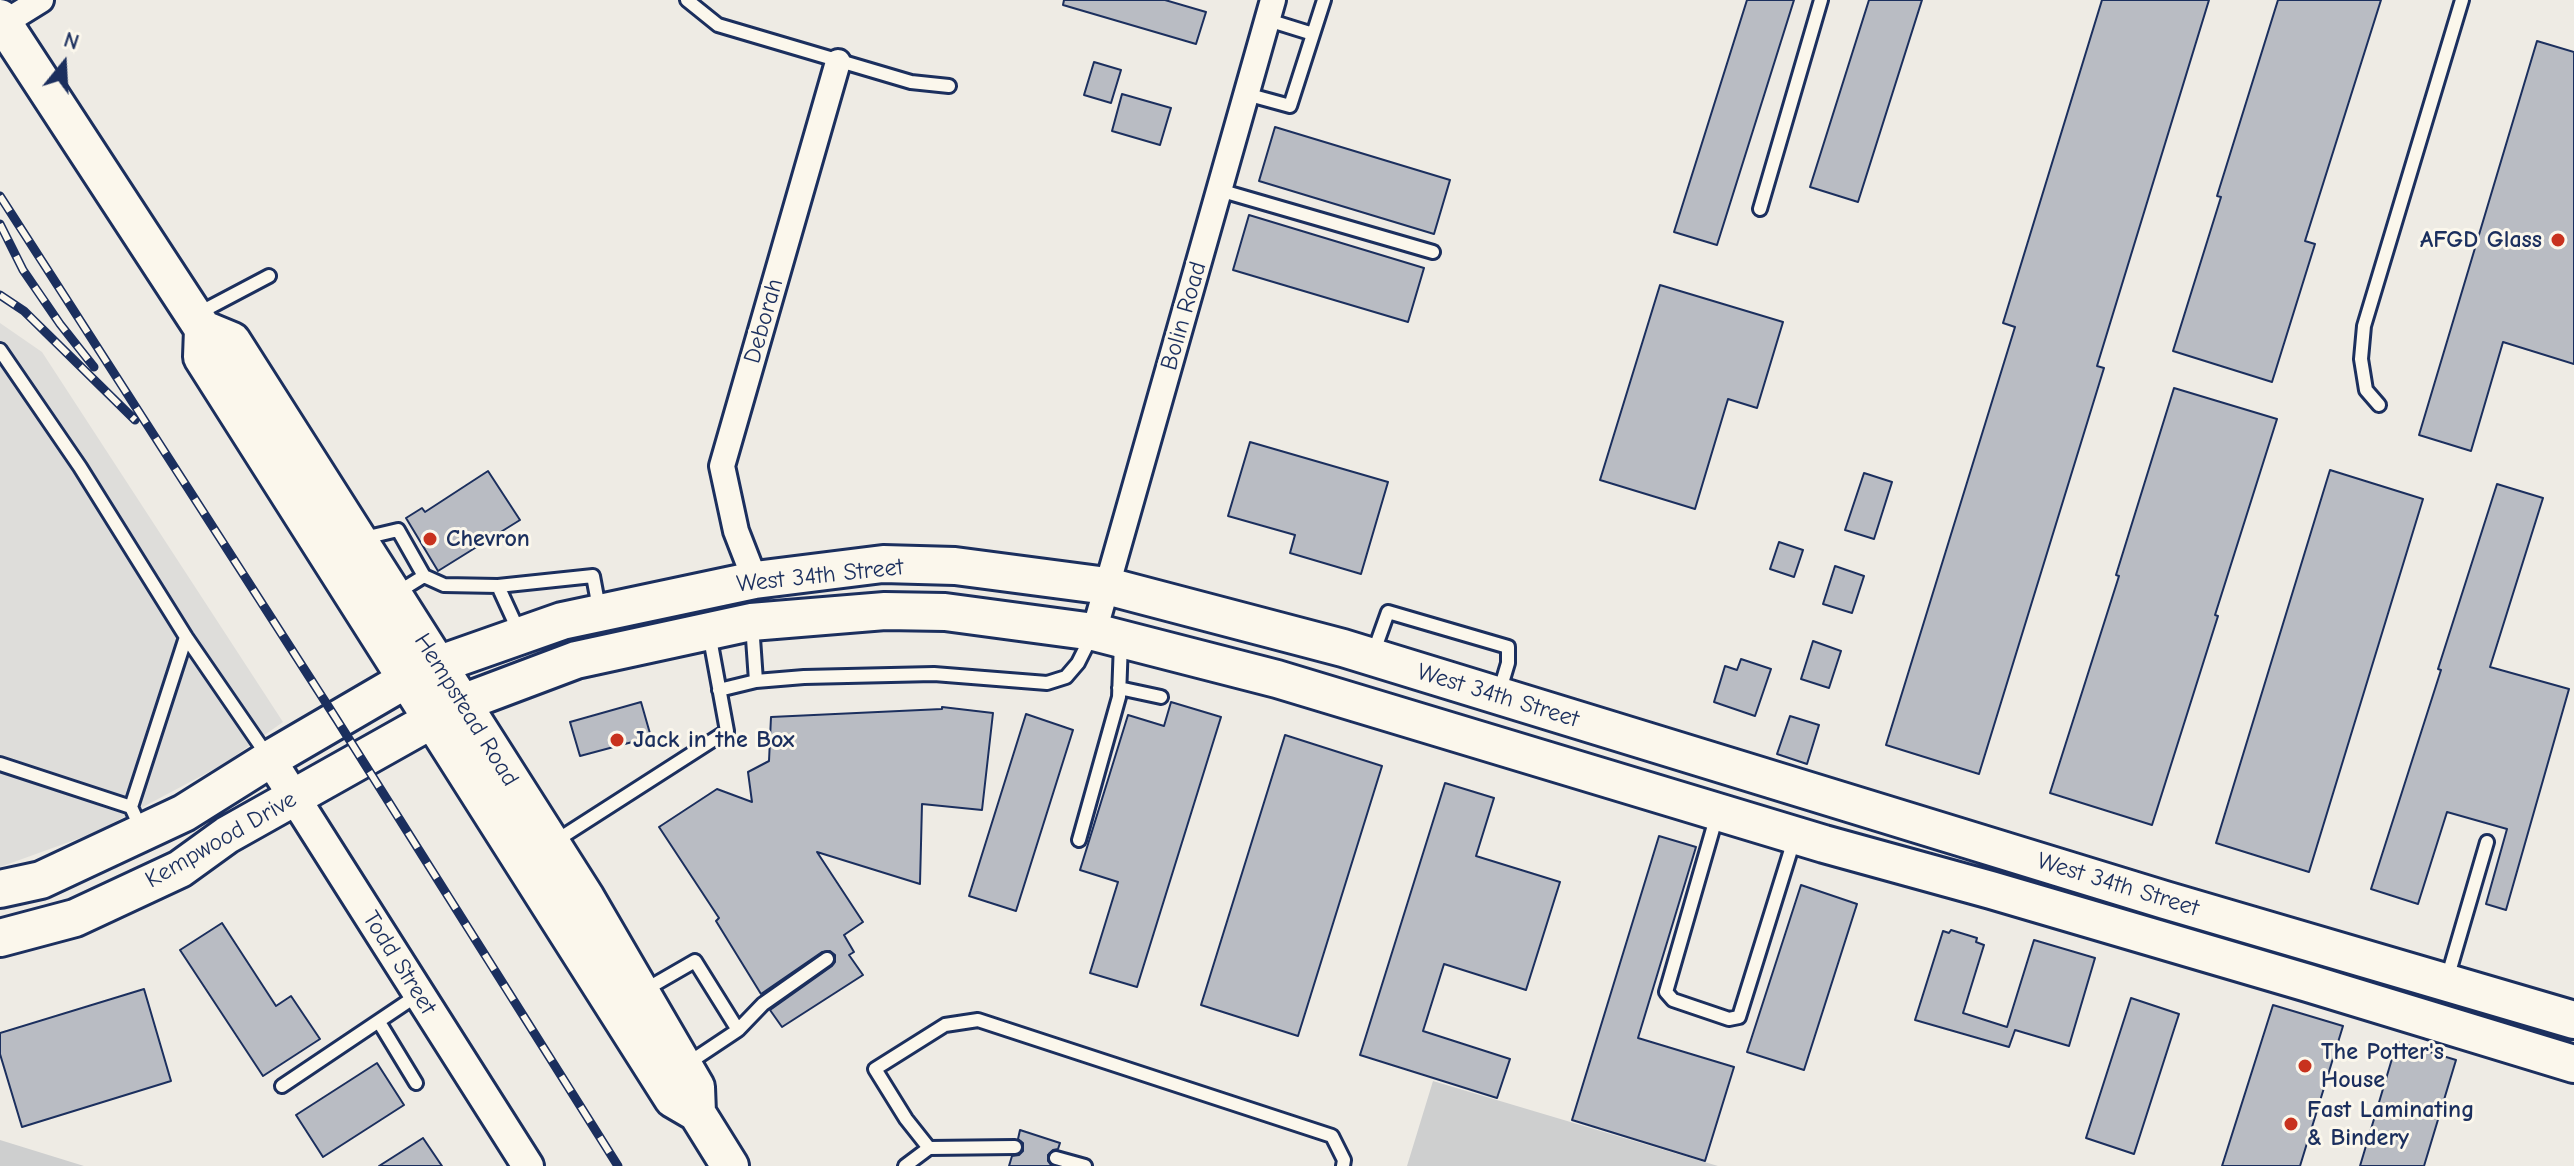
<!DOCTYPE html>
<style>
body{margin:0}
#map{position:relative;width:2574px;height:1166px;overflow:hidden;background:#eeebe4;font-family:"Comic Neue",sans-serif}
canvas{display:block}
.north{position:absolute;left:24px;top:24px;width:80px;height:80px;-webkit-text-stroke:6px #fbf7ec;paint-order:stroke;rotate:18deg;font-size:22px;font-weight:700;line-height:32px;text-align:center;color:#1b2f5e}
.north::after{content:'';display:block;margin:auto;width:28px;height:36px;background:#1b2f5e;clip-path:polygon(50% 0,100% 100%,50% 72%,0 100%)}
</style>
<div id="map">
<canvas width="2574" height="1166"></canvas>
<div class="north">N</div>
</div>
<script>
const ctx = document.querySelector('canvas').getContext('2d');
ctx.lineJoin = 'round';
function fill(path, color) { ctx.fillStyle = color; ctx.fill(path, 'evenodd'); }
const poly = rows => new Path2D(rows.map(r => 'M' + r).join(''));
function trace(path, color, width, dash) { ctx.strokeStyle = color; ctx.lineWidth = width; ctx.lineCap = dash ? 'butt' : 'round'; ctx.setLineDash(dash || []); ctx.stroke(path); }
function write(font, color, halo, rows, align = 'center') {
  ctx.font = font + ' "Comic Neue",sans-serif'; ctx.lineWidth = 6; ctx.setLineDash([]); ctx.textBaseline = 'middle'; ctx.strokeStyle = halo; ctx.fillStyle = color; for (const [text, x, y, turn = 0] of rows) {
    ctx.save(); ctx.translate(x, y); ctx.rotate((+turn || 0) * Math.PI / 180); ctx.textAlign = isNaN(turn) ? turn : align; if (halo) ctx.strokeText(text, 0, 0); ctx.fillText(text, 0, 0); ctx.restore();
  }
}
const built = poly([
 [0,323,42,352,283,722,222,765,94,833,0,867]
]);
const green = poly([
 [1433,1081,1718,1166,1407,1166],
 [0,1140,84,1166,0,1166]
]);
const building = poly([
 [1064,0,1165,0,1206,12,1196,44,1063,5,1064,0],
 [1747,0,1794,0,1717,245,1674,232,1747,0],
 [1869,0,1922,0,1858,202,1810,187,1869,0],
 [2102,0,2209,0,2097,366,2104,368,1979,774,1886,745,2015,327,2003,323,2102,0],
 [2278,0,2381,0,2305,241,2315,244,2272,382,2173,351,2221,197,2217,196,2278,0],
 [2537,41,2574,52,2574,364,2503,342,2471,451,2419,435,2537,41],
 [1094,62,1121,70,1111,103,1084,95,1094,62],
 [1122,94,1171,108,1160,145,1112,131,1122,94],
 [1275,127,1450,180,1434,234,1259,181,1275,127],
 [1249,215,1424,268,1408,322,1233,270,1249,215],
 [1660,285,1783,322,1757,408,1728,399,1695,509,1600,480,1660,285],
 [2174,388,2277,419,2215,615,2218,616,2152,825,2050,793,2119,576,2116,575,2174,388],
 [1250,442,1388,482,1361,574,1290,553,1295,535,1228,516,1250,442],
 [2330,470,2423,499,2309,872,2216,843,2330,470],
 [488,471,520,520,438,571,406,518,422,508,425,512,488,471],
 [1864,473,1892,482,1874,539,1845,530,1864,473],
 [2497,484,2543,498,2490,667,2569,689,2506,910,2486,904,2507,829,2447,812,2418,904,2371,889,2441,670,2438,669,2497,484],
 [1779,542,1803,550,1794,577,1770,569,1779,542],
 [1835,566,1864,576,1852,613,1823,604,1835,566],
 [1813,641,1841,651,1829,688,1801,679,1813,641],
 [1741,659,1771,669,1755,716,1714,702,1725,666,1737,670,1741,659],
 [641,702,651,737,580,756,570,722,641,702],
 [1171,702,1221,717,1137,987,1090,973,1118,882,1080,870,1128,715,1164,726,1171,702],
 [942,707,993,713,982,810,922,804,920,884,817,852,863,922,844,935,854,952,849,955,863,975,782,1027,770,1010,832,966,835,962,835,955,830,951,822,952,761,994,716,921,719,918,659,827,717,789,752,802,748,772,769,761,771,717,942,709,942,707],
 [1026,714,1073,730,1016,911,969,896,1026,714],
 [1790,716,1819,725,1807,764,1777,754,1790,716],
 [1285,735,1382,766,1298,1036,1201,1005,1285,735],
 [1445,783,1494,798,1476,856,1560,882,1526,990,1444,964,1423,1031,1510,1059,1497,1098,1360,1055,1445,783],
 [1659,836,1696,847,1638,1038,1734,1067,1705,1161,1572,1120,1659,836],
 [1801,885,1857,904,1804,1070,1747,1052,1801,885],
 [222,923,276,1006,291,996,320,1039,263,1076,180,950,222,923],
 [1951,930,1977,938,1976,942,1984,945,1963,1013,2007,1027,2034,940,2095,958,2069,1046,2015,1030,2009,1047,1915,1020,1943,931,1949,933,1951,930],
 [144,989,171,1081,22,1127,0,1054,0,1033,144,989],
 [2131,998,2179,1014,2134,1154,2086,1138,2131,998],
 [2273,1005,2343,1026,2300,1166,2222,1166,2273,1005],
 [2397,1042,2456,1060,2424,1166,2360,1166,2397,1042],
 [377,1063,404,1105,323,1157,296,1115,377,1063],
 [1020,1130,1060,1143,1058,1149,1053,1150,1048,1155,1048,1161,1052,1166,1009,1166,1012,1156,1019,1155,1023,1151,1023,1143,1018,1139,1020,1130],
 [423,1138,442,1166,379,1166,423,1138]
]);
const service = poly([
 [687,0,718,25,911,82,949,86],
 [1268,20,1313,34],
 [1246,94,1290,106,1324,0],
 [1219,190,1433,252],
 [1760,209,1821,0],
 [197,314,269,276],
 [0,350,80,467,186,637,269,758],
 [2379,405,2366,390,2361,359,2364,326,2462,0],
 [364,538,398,530,424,576,395,594],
 [424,576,444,585,498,586,520,634],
 [498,586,593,576,599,608],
 [752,624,756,681],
 [1373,654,1388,612,1508,647,1508,663,1499,693],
 [1119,688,1161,697],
 [719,690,756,681,804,677,934,674,1047,683,1066,677,1078,663,1091,637],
 [0,764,131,807],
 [1717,815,1666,992,1673,1000,1729,1019,1739,1017,1794,840],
 [142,831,131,807,186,637],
 [1079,840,1119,697,1121,642],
 [554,842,727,731,709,633],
 [2447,979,2487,842],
 [643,991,695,961,738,1030,687,1064],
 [379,1022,416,1083],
 [738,1030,763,1004,827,959],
 [282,1086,419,994],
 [929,1148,1015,1147],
 [1056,1158,1085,1166],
 [905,1166,929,1148,906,1119,875,1069,945,1025,978,1020,1332,1136,1344,1160,1343,1166]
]);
const minor = poly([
 [4,23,41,0],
 [755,580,736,531,722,466,838,62],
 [1094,632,1273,0]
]);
const tertiary = poly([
 [270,759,528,1166]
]);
const secondary = poly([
 [0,18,203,329,232,341,586,898,696,1087,697,1113],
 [203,329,202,357,673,1099,697,1113,730,1166],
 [0,889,41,880,184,813,270,759,407,679,437,665,562,621,755,580,883,564,955,566,1107,586,1343,648,2165,900,2574,1020],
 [0,938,75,918,180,869,227,835,462,703,576,660,751,622,885,611,945,612,1094,632,1277,679,1824,844,1991,890,2308,983,2574,1064]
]);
const rail = poly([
 [0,196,337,720,618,1166],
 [0,224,23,270,60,324,94,367],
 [0,295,24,311,135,420]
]);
const markers = [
 [2558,240,8,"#c8321e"],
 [430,539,8,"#c8321e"],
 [617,740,8,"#c8321e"],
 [2305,1066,8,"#c8321e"],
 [2291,1124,8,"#c8321e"]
];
const poiNames = [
 ["AFGD Glass",2542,240,"right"],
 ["Chevron",446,539],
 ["Jack in the Box",633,740],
 ["The Potter's",2321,1052],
 ["House",2321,1080],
 ["Fast Laminating",2307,1110],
 ["& Bindery",2307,1138]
];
const streetNames = [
 ["Bolin Road",1184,316,-74],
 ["Deborah",764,321,-74],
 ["West 34th Street",820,576,-6],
 ["West 34th Street",1498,696,17],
 ["Hempstead Road",466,710,58],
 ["Kempwood Drive",221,840,-30],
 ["West 34th Street",2118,885,17],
 ["Todd Street",399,963,58]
];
fill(built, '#deddda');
fill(green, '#cecfcf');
fill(building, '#b9bcc3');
trace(building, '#1b2f5e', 2);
trace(service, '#1b2f5e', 18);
trace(minor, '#1b2f5e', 30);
trace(tertiary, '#1b2f5e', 36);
trace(secondary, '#1b2f5e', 42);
trace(service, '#fbf7ec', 12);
trace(minor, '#fbf7ec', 24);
trace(tertiary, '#fbf7ec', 30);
trace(secondary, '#fbf7ec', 36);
trace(rail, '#1b2f5e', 9);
trace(rail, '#fbf7ec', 6, [18]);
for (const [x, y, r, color] of markers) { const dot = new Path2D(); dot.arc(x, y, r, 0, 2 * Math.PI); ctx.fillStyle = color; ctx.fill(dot); trace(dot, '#fbf7ec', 3); }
write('bold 24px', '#1b2f5e', '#fbf7ec', poiNames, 'left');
write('24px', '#1b2f5e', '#fbf7ec', streetNames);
</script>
